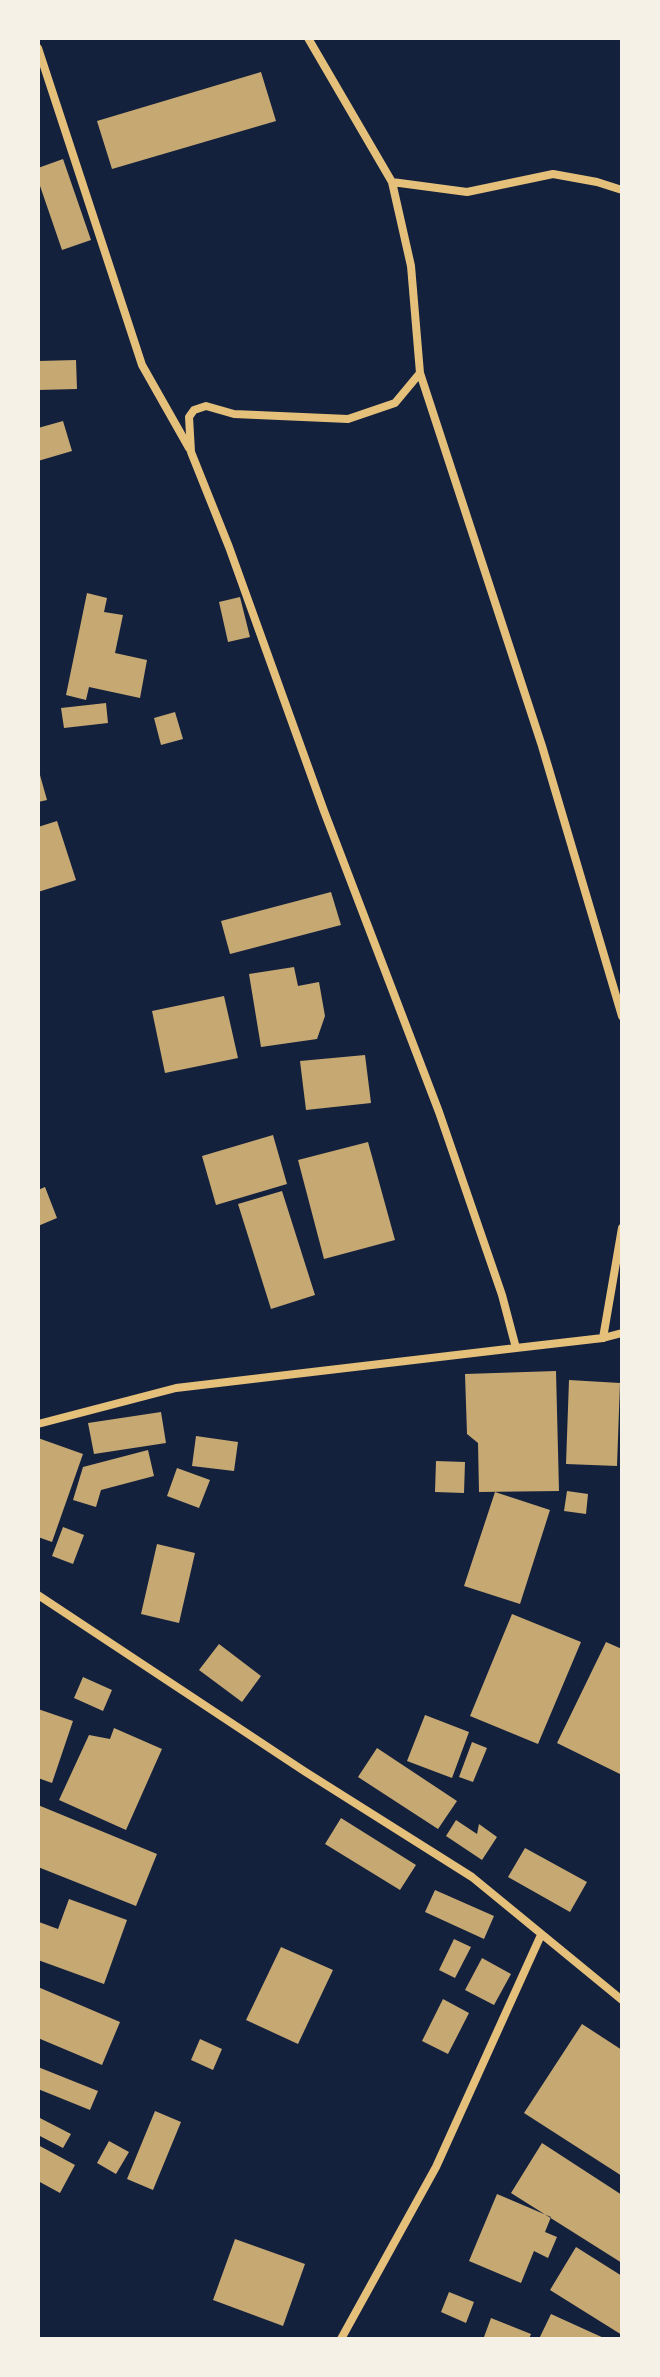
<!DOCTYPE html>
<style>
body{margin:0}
#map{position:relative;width:660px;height:2377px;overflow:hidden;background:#14213d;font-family:"Zilla Slab",serif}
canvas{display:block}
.frame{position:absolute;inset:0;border:40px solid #f6f1e7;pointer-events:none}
</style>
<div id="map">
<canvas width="660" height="2377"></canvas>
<div class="frame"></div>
</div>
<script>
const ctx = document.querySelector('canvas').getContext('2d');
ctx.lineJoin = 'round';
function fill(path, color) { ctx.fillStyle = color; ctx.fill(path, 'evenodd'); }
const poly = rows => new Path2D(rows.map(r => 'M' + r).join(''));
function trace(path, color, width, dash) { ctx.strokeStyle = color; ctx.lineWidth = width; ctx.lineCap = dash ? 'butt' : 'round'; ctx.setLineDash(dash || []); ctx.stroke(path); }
const building = poly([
 [261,72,276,121,112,169,97,121],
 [63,159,91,240,62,250,38,180,38,168],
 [76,360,77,389,38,390,38,361],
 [63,421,72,451,38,461,38,428],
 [87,593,107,598,104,612,123,615,115,653,147,660,140,698,89,687,86,700,66,695],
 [240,597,250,637,228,642,219,602],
 [106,703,108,723,64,728,61,708],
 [175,712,183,739,161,745,154,718],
 [38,768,47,800,38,802],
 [57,821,76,880,38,892,38,827],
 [331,892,341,925,230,954,221,921],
 [294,967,298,986,319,982,325,1016,317,1039,261,1047,249,974],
 [224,996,238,1058,165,1073,152,1011],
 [365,1055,371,1103,306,1110,300,1061],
 [273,1135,287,1184,216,1205,202,1156],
 [368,1142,395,1240,324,1259,298,1160],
 [45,1187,57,1218,38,1226,38,1190],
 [282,1191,315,1295,271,1309,238,1204],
 [556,1371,559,1491,479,1492,478,1443,467,1434,465,1374],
 [569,1380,620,1383,617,1466,566,1464],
 [161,1412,166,1443,94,1454,88,1423],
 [196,1436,238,1442,234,1471,192,1466],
 [38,1438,83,1454,52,1542,38,1537],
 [148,1450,154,1476,101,1490,96,1507,73,1500,83,1467],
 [436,1461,465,1462,464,1493,435,1492],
 [177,1468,210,1480,199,1508,167,1496],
 [567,1491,588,1494,586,1514,564,1511],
 [495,1492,550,1510,520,1604,464,1586],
 [63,1527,84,1535,73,1564,52,1556],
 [157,1544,195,1553,179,1623,141,1614],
 [512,1614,581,1642,538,1744,470,1716],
 [606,1642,622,1649,622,1775,557,1743],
 [219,1644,261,1676,242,1702,199,1670],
 [83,1677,112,1690,103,1711,74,1698],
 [38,1709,73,1721,52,1783,38,1778],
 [425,1715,469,1732,452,1778,407,1761],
 [114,1728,162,1749,126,1830,59,1800,89,1735,110,1739],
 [472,1742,487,1748,473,1782,459,1777],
 [377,1748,457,1801,438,1829,358,1777],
 [38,1805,157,1854,136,1906,38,1867],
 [341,1818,416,1865,400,1890,325,1844],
 [456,1820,477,1834,479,1824,497,1837,482,1860,446,1836],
 [525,1848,587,1882,570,1912,508,1877],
 [435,1890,494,1916,484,1939,425,1912],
 [69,1899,127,1920,104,1984,38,1960,39,1922,58,1929],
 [454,1939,471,1947,455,1978,439,1970],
 [281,1947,333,1970,298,2044,246,2020],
 [482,1958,511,1974,494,2005,465,1990],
 [38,1987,120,2022,102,2065,38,2038],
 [443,1999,469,2013,448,2054,422,2041],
 [582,2024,622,2050,622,2176,524,2113],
 [200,2039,222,2049,213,2070,191,2060],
 [38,2067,98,2091,90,2110,38,2089],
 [155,2111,181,2122,153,2190,127,2179],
 [38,2117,71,2134,63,2148,38,2135],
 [109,2141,129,2152,116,2174,97,2163],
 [542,2143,622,2195,622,2263,511,2193],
 [38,2145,75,2165,60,2193,38,2181],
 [497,2194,551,2217,545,2232,557,2237,548,2258,534,2251,521,2283,469,2261],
 [235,2239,305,2264,283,2326,213,2300],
 [576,2247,622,2276,622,2335,550,2290],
 [449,2292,474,2302,466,2323,441,2312],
 [551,2314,606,2339,539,2339],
 [491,2318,531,2334,529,2339,484,2337]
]);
const minor = poly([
 [308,38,392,182],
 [38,48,142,365,189,448],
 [420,373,542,746,622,1016],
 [603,1338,622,1228],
 [516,1348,603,1338,622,1333],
 [38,1424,176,1388,516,1348,502,1295,439,1112,324,811,229,547,191,452,189,417,194,410,206,406,234,414,348,419,395,403,420,373,411,266,392,182,467,192,553,174,597,182,622,190],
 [38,1595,304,1771,472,1877,622,2000],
 [341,2339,436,2167,541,1935]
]);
fill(building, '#c6a872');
trace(minor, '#e5c07b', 8);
</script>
